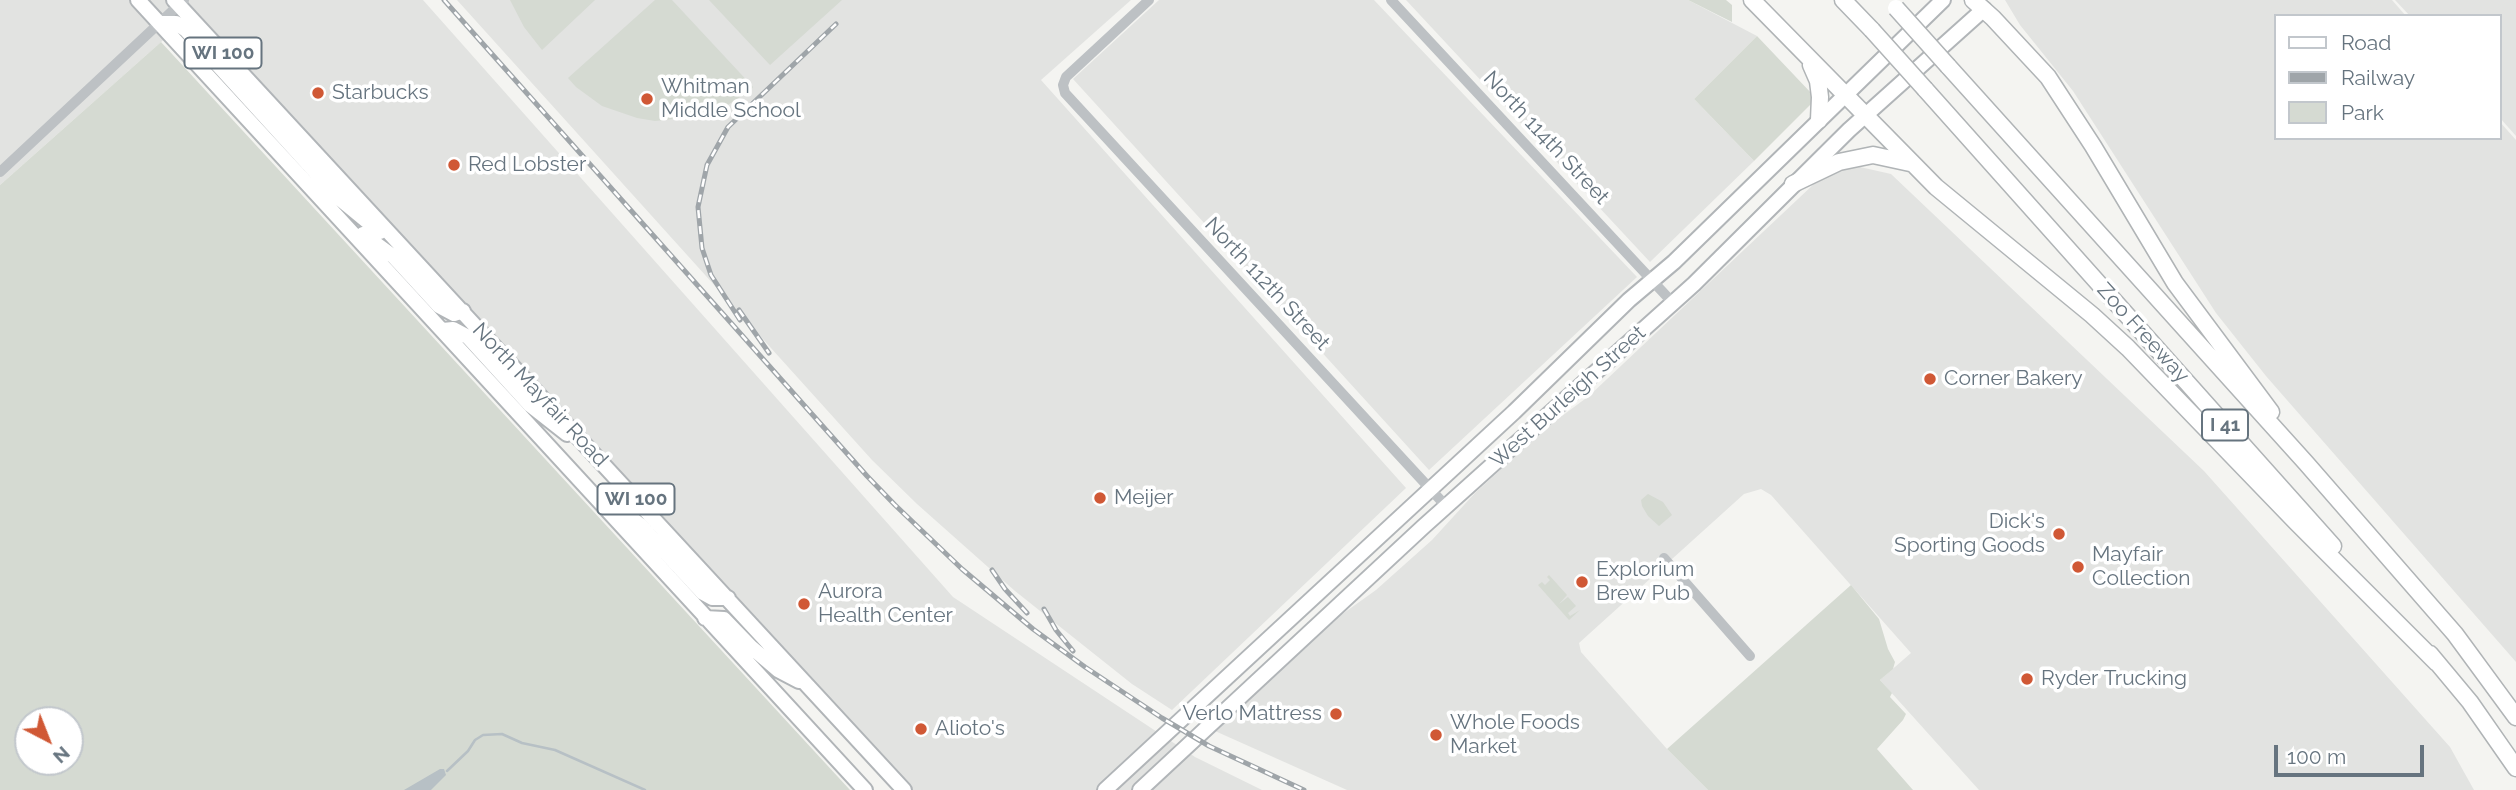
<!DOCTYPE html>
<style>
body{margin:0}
#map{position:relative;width:2516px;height:790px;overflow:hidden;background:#f4f4f1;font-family:Raleway,sans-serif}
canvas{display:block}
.legend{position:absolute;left:2274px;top:14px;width:228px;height:126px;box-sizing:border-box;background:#fff;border:2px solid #c2c7cc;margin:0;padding:9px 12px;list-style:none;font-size:21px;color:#66747f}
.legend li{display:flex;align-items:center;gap:14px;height:35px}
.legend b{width:35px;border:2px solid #c2c7cc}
.north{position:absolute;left:14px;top:706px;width:70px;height:70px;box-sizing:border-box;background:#fff;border:2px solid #c2c7cc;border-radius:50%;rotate:138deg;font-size:19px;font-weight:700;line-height:28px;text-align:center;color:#66747f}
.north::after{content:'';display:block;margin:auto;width:24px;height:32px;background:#d05835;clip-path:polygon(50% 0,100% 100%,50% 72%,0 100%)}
.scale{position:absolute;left:2274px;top:745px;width:150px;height:32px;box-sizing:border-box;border:4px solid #66747f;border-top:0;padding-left:9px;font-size:21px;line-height:24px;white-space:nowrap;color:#66747f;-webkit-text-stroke:5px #fff;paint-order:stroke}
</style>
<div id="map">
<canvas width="2516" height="790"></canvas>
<ul class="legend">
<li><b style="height:9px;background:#fff"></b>Road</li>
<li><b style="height:9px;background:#9fa5a9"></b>Railway</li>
<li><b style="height:19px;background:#d5dad2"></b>Park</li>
</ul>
<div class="north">N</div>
<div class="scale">100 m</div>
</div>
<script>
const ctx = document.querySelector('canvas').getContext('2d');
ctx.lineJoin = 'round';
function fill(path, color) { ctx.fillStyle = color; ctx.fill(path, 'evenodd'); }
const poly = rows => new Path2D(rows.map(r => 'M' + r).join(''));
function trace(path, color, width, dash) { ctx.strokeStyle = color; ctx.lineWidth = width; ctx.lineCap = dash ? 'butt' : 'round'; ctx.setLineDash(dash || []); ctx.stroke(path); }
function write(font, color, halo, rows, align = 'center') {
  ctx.font = font + ' Raleway,sans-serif'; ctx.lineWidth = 7; ctx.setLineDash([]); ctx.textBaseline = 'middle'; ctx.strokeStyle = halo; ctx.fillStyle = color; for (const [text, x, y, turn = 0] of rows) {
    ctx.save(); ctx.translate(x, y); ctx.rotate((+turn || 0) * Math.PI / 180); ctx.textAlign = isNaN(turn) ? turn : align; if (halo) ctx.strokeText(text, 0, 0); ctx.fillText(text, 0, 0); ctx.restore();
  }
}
const built = poly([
 [0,0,423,0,953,597,1195,757,1262,790,912,790,196,11,0,185],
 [457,0,1131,0,1041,80,1406,488,1172,710,1132,684,1015,591,917,504,872,460],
 [1159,0,1374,0,1637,277,1429,470,1073,79],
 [1406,0,1688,0,1757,36,1694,99,1754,161,1650,262],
 [2005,0,2392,0,2406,16,2276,16,2276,138,2500,138,2500,122,2516,140,2516,662,2266,376,2216,313,2073,91,2020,25],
 [2395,0,2516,0,2516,136,2500,118,2500,16,2410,16],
 [1850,163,1853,168,1860,167,1891,174,2204,471,2450,747,2474,790,1979,790,1880,680,1911,653,1771,495,1761,489,1744,494,1579,643,1581,652,1667,749,1708,790,1347,790,1215,731,1341,615,1376,590,1432,540,1475,493,1547,427,1589,396,1816,182]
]);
const green = poly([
 [510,0,595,0,542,50,524,27],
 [655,0,672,0,753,87,751,90,723,108,700,116,655,121,637,118,602,106,576,87,568,78],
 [709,0,842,0,770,65],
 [1688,0,1726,0,1732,5,1732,22],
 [1757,36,1813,95,1811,104,1754,161,1694,99],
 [161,42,850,790,0,790,0,185],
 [28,720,70,720,70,762,28,762],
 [1648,494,1663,502,1672,515,1659,526,1648,516,1642,506,1641,500],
 [1549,575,1567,595,1559,604,1568,597,1576,606,1568,613,1570,616,1580,610,1569,620,1538,585,1542,582,1545,585,1550,580,1547,577],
 [1851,585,1879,619,1888,649,1895,662,1893,669,1880,680,1892,693,1890,697,1906,714,1903,720,1877,749,1913,790,1708,790,1667,749]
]);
const water = poly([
 [440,769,444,769,446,775,431,790,404,790]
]);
const stream = poly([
 [447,771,468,751,475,740,483,735,502,734,522,743,555,750,645,790]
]);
const minor = poly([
 [1149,0,1066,77,1063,85,1065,93,1446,506],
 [1391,0,1673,303],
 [0,172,184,0],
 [1664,558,1750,656]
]);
const major = poly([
 [138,0,865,790],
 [174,0,904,790],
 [159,23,176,23,186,30,340,199,380,232],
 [363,234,394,257,439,306,454,314,463,311],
 [443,330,453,329,468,337,530,405,567,434],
 [606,498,640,525,703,593,712,598,728,598],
 [705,618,724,619,751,647,778,670,799,681],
 [1105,790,1514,412,1629,300,1674,262,1943,0],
 [1140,790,1423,527,1694,284,1849,130,1984,9]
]);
const highway = poly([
 [1752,0,1936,187,2092,315,2128,348,2296,522,2437,663],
 [1843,0,1872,30],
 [1973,0,1993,18,2048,77,2093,146,2175,283,2271,412],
 [1811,65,1818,81,1820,97,1819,120],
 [1948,66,2306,463,2455,634,2516,717],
 [1925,89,2333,546],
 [1793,184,1839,162,1873,155,1910,163],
 [2430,654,2470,702,2516,768]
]);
const rail = poly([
 [444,0,867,476,895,505,962,569,1033,629,1085,667,1162,718,1209,746,1304,790],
 [739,310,769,353],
 [740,320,711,275,702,248,698,207,707,165,728,127,836,24],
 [992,570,1005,589,1027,613],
 [1044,609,1056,630,1073,651]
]);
const highwayBridge = poly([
 [1896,8,1948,66],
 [1872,30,1925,89]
]);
const markers = [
 [318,93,7,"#d05835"],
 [647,99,7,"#d05835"],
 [454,165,7,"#d05835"],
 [1930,379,7,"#d05835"],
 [1100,498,7,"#d05835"],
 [2059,534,7,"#d05835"],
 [2078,567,7,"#d05835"],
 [1582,582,7,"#d05835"],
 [804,604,7,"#d05835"],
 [2027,679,7,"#d05835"],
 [1336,714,7,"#d05835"],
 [921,729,7,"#d05835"],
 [1436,735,7,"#d05835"]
];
const shields = [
 [223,53,77],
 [2225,425,46],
 [636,499,77]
];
const shieldNames = [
 ["WI 100",223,53],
 ["I 41",2225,425],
 ["WI 100",636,499]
];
const poiNames = [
 ["Whitman",661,87],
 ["Middle School",661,111],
 ["Starbucks",332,93],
 ["Red Lobster",468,165],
 ["Corner Bakery",1944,379],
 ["Meijer",1114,498],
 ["Dick's",2045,522,"right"],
 ["Sporting Goods",2045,546,"right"],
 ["Mayfair",2092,555],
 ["Collection",2092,579],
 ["Explorium",1596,570],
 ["Brew Pub",1596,594],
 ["Aurora",818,592],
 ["Health Center",818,616],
 ["Ryder Trucking",2041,679],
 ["Verlo Mattress",1322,714,"right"],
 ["Whole Foods",1450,723],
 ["Market",1450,747],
 ["Alioto's",935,729]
];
const streetNames = [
 ["North 114th Street",1546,138,47],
 ["North 112th Street",1267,284,47],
 ["Zoo Freeway",2143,333,48],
 ["North Mayfair Road",540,395,47],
 ["West Burleigh Street",1568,397,-42]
];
fill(built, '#e2e3e1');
fill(green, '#d5dad2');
fill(water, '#b7c0c5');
trace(stream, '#b7c0c5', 2.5);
trace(major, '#b1b5b8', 18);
trace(highway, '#b0b4b6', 19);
trace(minor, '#bdc1c4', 10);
trace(major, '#fff', 14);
trace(highway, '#fff', 16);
trace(rail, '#9fa5a9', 5);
trace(rail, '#fff', 2.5, [8]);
trace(highwayBridge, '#b0b4b6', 19, []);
trace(highwayBridge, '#fff', 16);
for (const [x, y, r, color] of markers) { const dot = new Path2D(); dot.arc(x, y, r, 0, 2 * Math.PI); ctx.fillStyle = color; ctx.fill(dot); trace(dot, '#fff', 2.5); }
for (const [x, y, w] of shields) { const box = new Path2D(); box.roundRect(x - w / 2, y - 15.5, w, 31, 5); ctx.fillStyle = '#fff'; ctx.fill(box); trace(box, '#66747f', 2); }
write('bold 19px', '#66747f', null, shieldNames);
write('21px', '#66747f', '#fff', poiNames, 'left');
write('21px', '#66747f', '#fff', streetNames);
</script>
